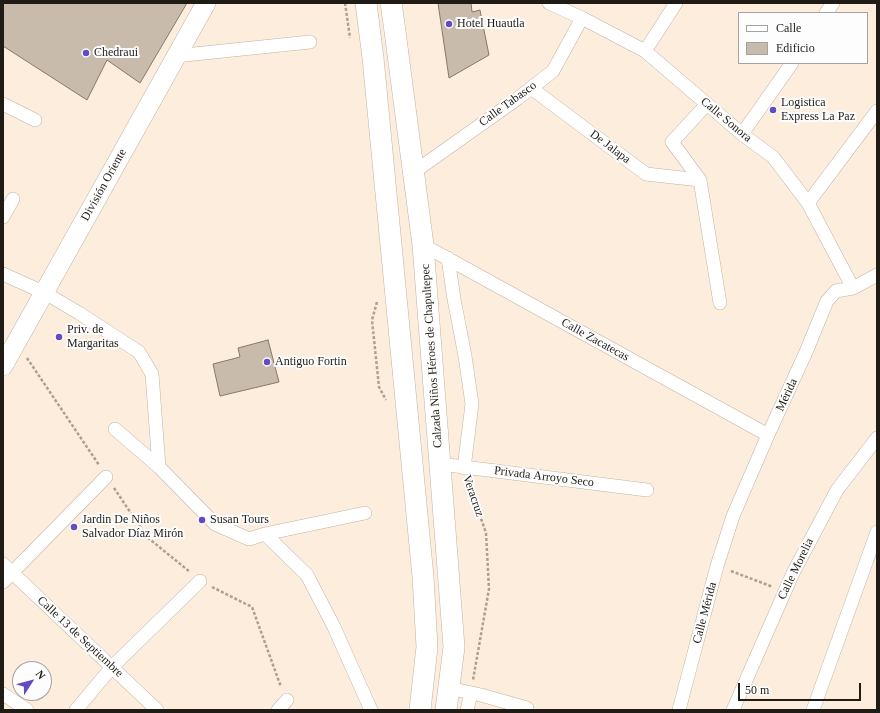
<!DOCTYPE html>
<meta charset="utf-8">
<style>
body{margin:0}
#map{position:relative;width:880px;height:713px;overflow:hidden;background:#fceddd;font-family:"Times New Roman",serif}
canvas{display:block}
.frame{position:absolute;inset:0;border:4px solid #201b15;pointer-events:none}
.legend{position:absolute;left:738px;top:12px;width:130px;height:52px;box-sizing:border-box;background:#fdfdfd;border:1px solid #a5a3a0;margin:0;padding:5px 7px;list-style:none;font-size:12px;color:#201b15}
.legend li{display:flex;align-items:center;gap:8px;height:20px}
.legend b{width:20px;border:1px solid #a5a3a0}
.north{position:absolute;left:12px;top:661px;width:40px;height:40px;box-sizing:border-box;background:#fdfdfd;border:1px solid #a5a3a0;border-radius:50%;rotate:54deg;font-size:11px;font-weight:700;line-height:16px;text-align:center;color:#201b15}
.north::after{content:'';display:block;margin:auto;width:14px;height:18px;background:#644bc3;clip-path:polygon(50% 0,100% 100%,50% 72%,0 100%)}
.scale{position:absolute;left:738px;top:683px;width:123px;height:18px;box-sizing:border-box;border:2px solid #201b15;border-top:0;padding-left:5px;font-size:12px;line-height:14px;white-space:nowrap;color:#201b15;-webkit-text-stroke:3px #fdfdfd;paint-order:stroke}
</style>
<div id="map">
<canvas width="880" height="713"></canvas>
<div class="frame"></div>
<ul class="legend">
<li><b style="height:5px;background:#fff"></b>Calle</li>
<li><b style="height:11px;background:#c9bbab"></b>Edificio</li>
</ul>
<div class="north">N</div>
<div class="scale">50 m</div>
</div>
<script>
const ctx = document.querySelector('canvas').getContext('2d');
ctx.lineJoin = 'round';
function fill(path, color) { ctx.fillStyle = color; ctx.fill(path, 'evenodd'); }
const poly = rows => new Path2D(rows.map(r => 'M' + r).join(''));
function trace(path, color, width, dash) { ctx.strokeStyle = color; ctx.lineWidth = width; ctx.lineCap = dash ? 'butt' : 'round'; ctx.setLineDash(dash || []); ctx.stroke(path); }
function write(font, color, halo, rows, align = 'center') {
  ctx.font = font + ' "Times New Roman",serif'; ctx.lineWidth = 4; ctx.setLineDash([]); ctx.textBaseline = 'middle'; ctx.strokeStyle = halo; ctx.fillStyle = color; for (const [text, x, y, turn = 0] of rows) {
    ctx.save(); ctx.translate(x, y); ctx.rotate((+turn || 0) * Math.PI / 180); ctx.textAlign = isNaN(turn) ? turn : align; if (halo) ctx.strokeText(text, 0, 0); ctx.fillText(text, 0, 0); ctx.restore();
  }
}
const building = poly([
 [3,3,187,3,140,83,107,60,87,100,3,46,3,3],
 [438,3,471,3,472,12,480,10,489,55,449,78,438,3],
 [268,340,279,382,220,396,213,364,240,357,238,348,268,340]
]);
const path = poly([
 [345,3,350,38],
 [377,302,372,320,379,387,386,400],
 [27,358,99,465],
 [468,481,486,533,489,589,473,680],
 [114,488,147,537,190,572],
 [731,571,773,587],
 [212,587,252,607,281,687]
]);
const street = poly([
 [549,3,582,18,645,51,742,134,773,157,808,203,853,288],
 [826,13,833,3],
 [645,51,676,3],
 [175,56,310,42],
 [531,88,646,174,700,180],
 [3,104,35,120],
 [707,104,672,142,700,180,720,303],
 [742,134,792,63],
 [414,172,517,99,553,71,582,18],
 [808,203,877,111],
 [3,217,13,199],
 [423,245,768,435],
 [448,258,454,299,465,356,472,404,464,468],
 [3,274,45,293,79,313,139,352,152,374,159,467,215,524,249,539,265,534,365,513],
 [115,429,159,467],
 [440,464,647,490],
 [265,534,307,575,334,627,371,710],
 [3,564,157,710],
 [3,582,106,477],
 [449,688,481,695,527,708],
 [3,694,27,710],
 [76,710,112,667,200,581],
 [278,710,287,700],
 [467,710,471,693],
 [679,710,717,566,733,516,768,435,806,352,827,301,836,291,853,288,877,275],
 [733,710,793,573,837,490,877,438],
 [813,710,877,532]
]);
const secondary = poly([
 [3,366,206,3]
]);
const primary = poly([
 [366,3,373,58,423,577,427,647,420,710],
 [391,3,394,24,423,245,454,647,446,710]
]);
const markers = [
 [449,24,4,"#644bc3"],
 [86,53,4,"#644bc3"],
 [773,110,4,"#644bc3"],
 [59,337,4,"#644bc3"],
 [267,362,4,"#644bc3"],
 [202,520,4,"#644bc3"],
 [74,527,4,"#644bc3"]
];
const poiNames = [
 ["Hotel Huautla",457,24],
 ["Chedraui",94,53],
 ["Logistica",781,103],
 ["Express La Paz",781,117],
 ["Priv. de",67,330],
 ["Margaritas",67,344],
 ["Antiguo Fortin",275,362],
 ["Jardin De Niños",82,520],
 ["Salvador Díaz Mirón",82,534],
 ["Susan Tours",210,520]
];
const streetNames = [
 ["Calle Tabasco",508,104,-36],
 ["Calle Sonora",726,120,40],
 ["De Jalapa",610,147,37],
 ["División Oriente",104,185,-61],
 ["Calle Zacatecas",595,340,29],
 ["Calzada Niños Héroes de Chapultepec",432,356,-94],
 ["Mérida",787,395,-65],
 ["Privada Arroyo Seco",544,477,7],
 ["Veracruz",473,496,71],
 ["Calle Morelia",796,569,-64],
 ["Calle Mérida",705,613,-75],
 ["Calle 13 de Septiembre",80,637,43]
];
fill(building, '#c9bbab');
trace(building, '#86796a', 1);
trace(street, '#c1b3a3', 14);
trace(secondary, '#c1b3a3', 20);
trace(primary, '#c1b3a3', 22);
trace(path, '#aba094', 2.5, [3, 2]);
trace(street, '#fff', 13);
trace(secondary, '#fff', 19);
trace(primary, '#fff', 21);
for (const [x, y, r, color] of markers) { const dot = new Path2D(); dot.arc(x, y, r, 0, 2 * Math.PI); ctx.fillStyle = color; ctx.fill(dot); trace(dot, '#fdfdfd', 1.5); }
write('12px', '#201b15', '#fdfdfd', poiNames, 'left');
write('12px', '#201b15', '#fdfdfd', streetNames);
</script>
